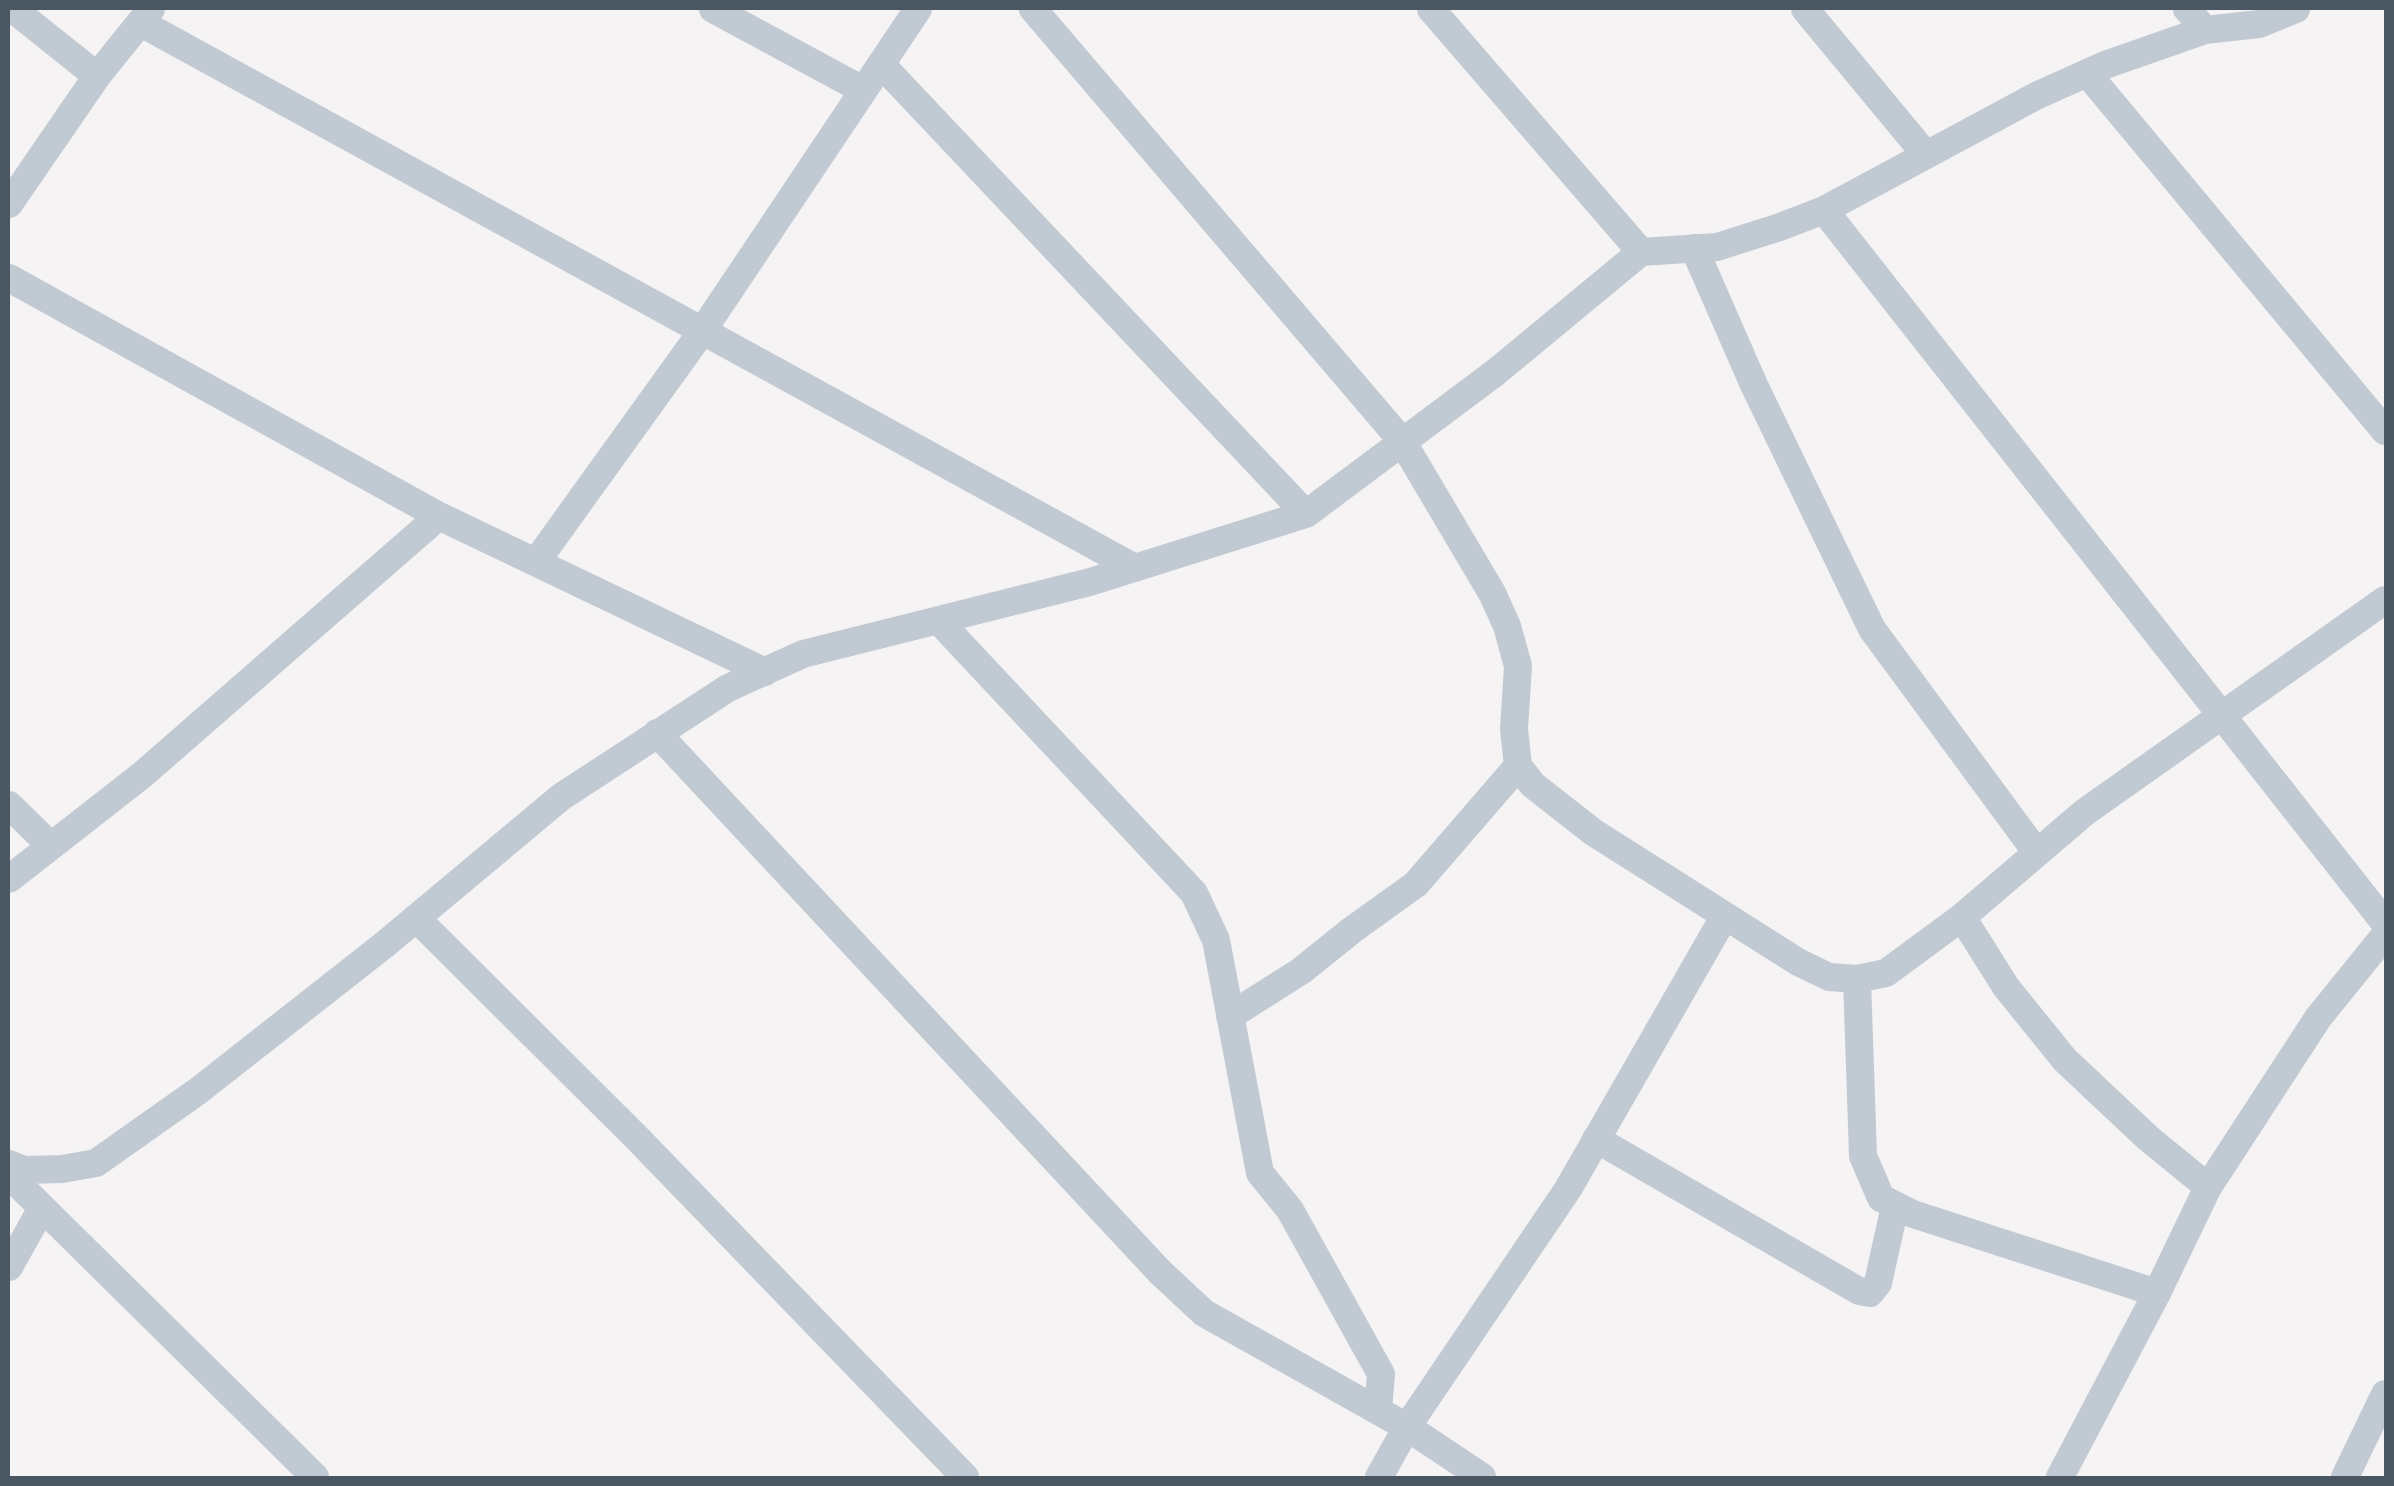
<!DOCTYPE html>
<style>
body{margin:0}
#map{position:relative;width:2394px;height:1486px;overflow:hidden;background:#f5f3f3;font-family:"Golos Text",sans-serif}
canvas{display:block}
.frame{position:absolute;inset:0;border:10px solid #4a5661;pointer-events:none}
</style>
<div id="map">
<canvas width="2394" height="1486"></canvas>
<div class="frame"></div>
</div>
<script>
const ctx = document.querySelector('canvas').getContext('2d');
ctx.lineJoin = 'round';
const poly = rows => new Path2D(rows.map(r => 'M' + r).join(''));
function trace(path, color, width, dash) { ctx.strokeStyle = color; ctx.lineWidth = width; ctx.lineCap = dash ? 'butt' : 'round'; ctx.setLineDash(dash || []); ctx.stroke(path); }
const minor = poly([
 [13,9,97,76],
 [713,9,863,90],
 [1033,9,1402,441,1492,593,1507,626,1518,666,1514,729,1518,766,1533,785,1593,832,1798,962,1829,977,1857,979,1886,973,1962,917,2085,812,2385,600],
 [1431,9,1641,252],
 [1805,9,1926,155],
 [2187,9,2205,30],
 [141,23,1135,568],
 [881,64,1306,514],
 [2087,73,2385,431],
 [9,204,97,76,151,9],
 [1824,210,2385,923],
 [1694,248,1754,385,1872,629,2037,853],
 [9,278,439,516,765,672],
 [536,562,703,330,918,9],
 [938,620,1194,893,1216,940,1260,1173,1290,1210,1381,1374,1378,1410],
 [657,733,1160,1272,1204,1313,1407,1427,1482,1477],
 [9,805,51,846],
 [9,879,142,775,439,516],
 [1962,917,2006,987,2065,1060,2148,1138,2208,1187],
 [416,918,638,1139,965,1477],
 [1857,979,1863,1156,1881,1198,1913,1214,2157,1293],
 [1230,1016,1301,971,1352,930,1416,884,1518,766],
 [1596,1139,1859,1291,1870,1293,1878,1283,1895,1206],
 [9,1164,24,1170,62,1169,96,1163,198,1091,384,945,561,797,728,688,803,654,1090,582,1306,514,1496,372,1641,252,1717,247,1780,227,1824,210,2036,96,2105,65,2205,30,2259,24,2296,9],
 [9,1175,315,1477],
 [9,1267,42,1208],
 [1379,1477,1407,1427,1568,1189,1724,917],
 [2060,1477,2157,1293,2208,1187,2318,1018,2385,935],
 [2345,1477,2385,1394]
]);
trace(minor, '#c1cad2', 28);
</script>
